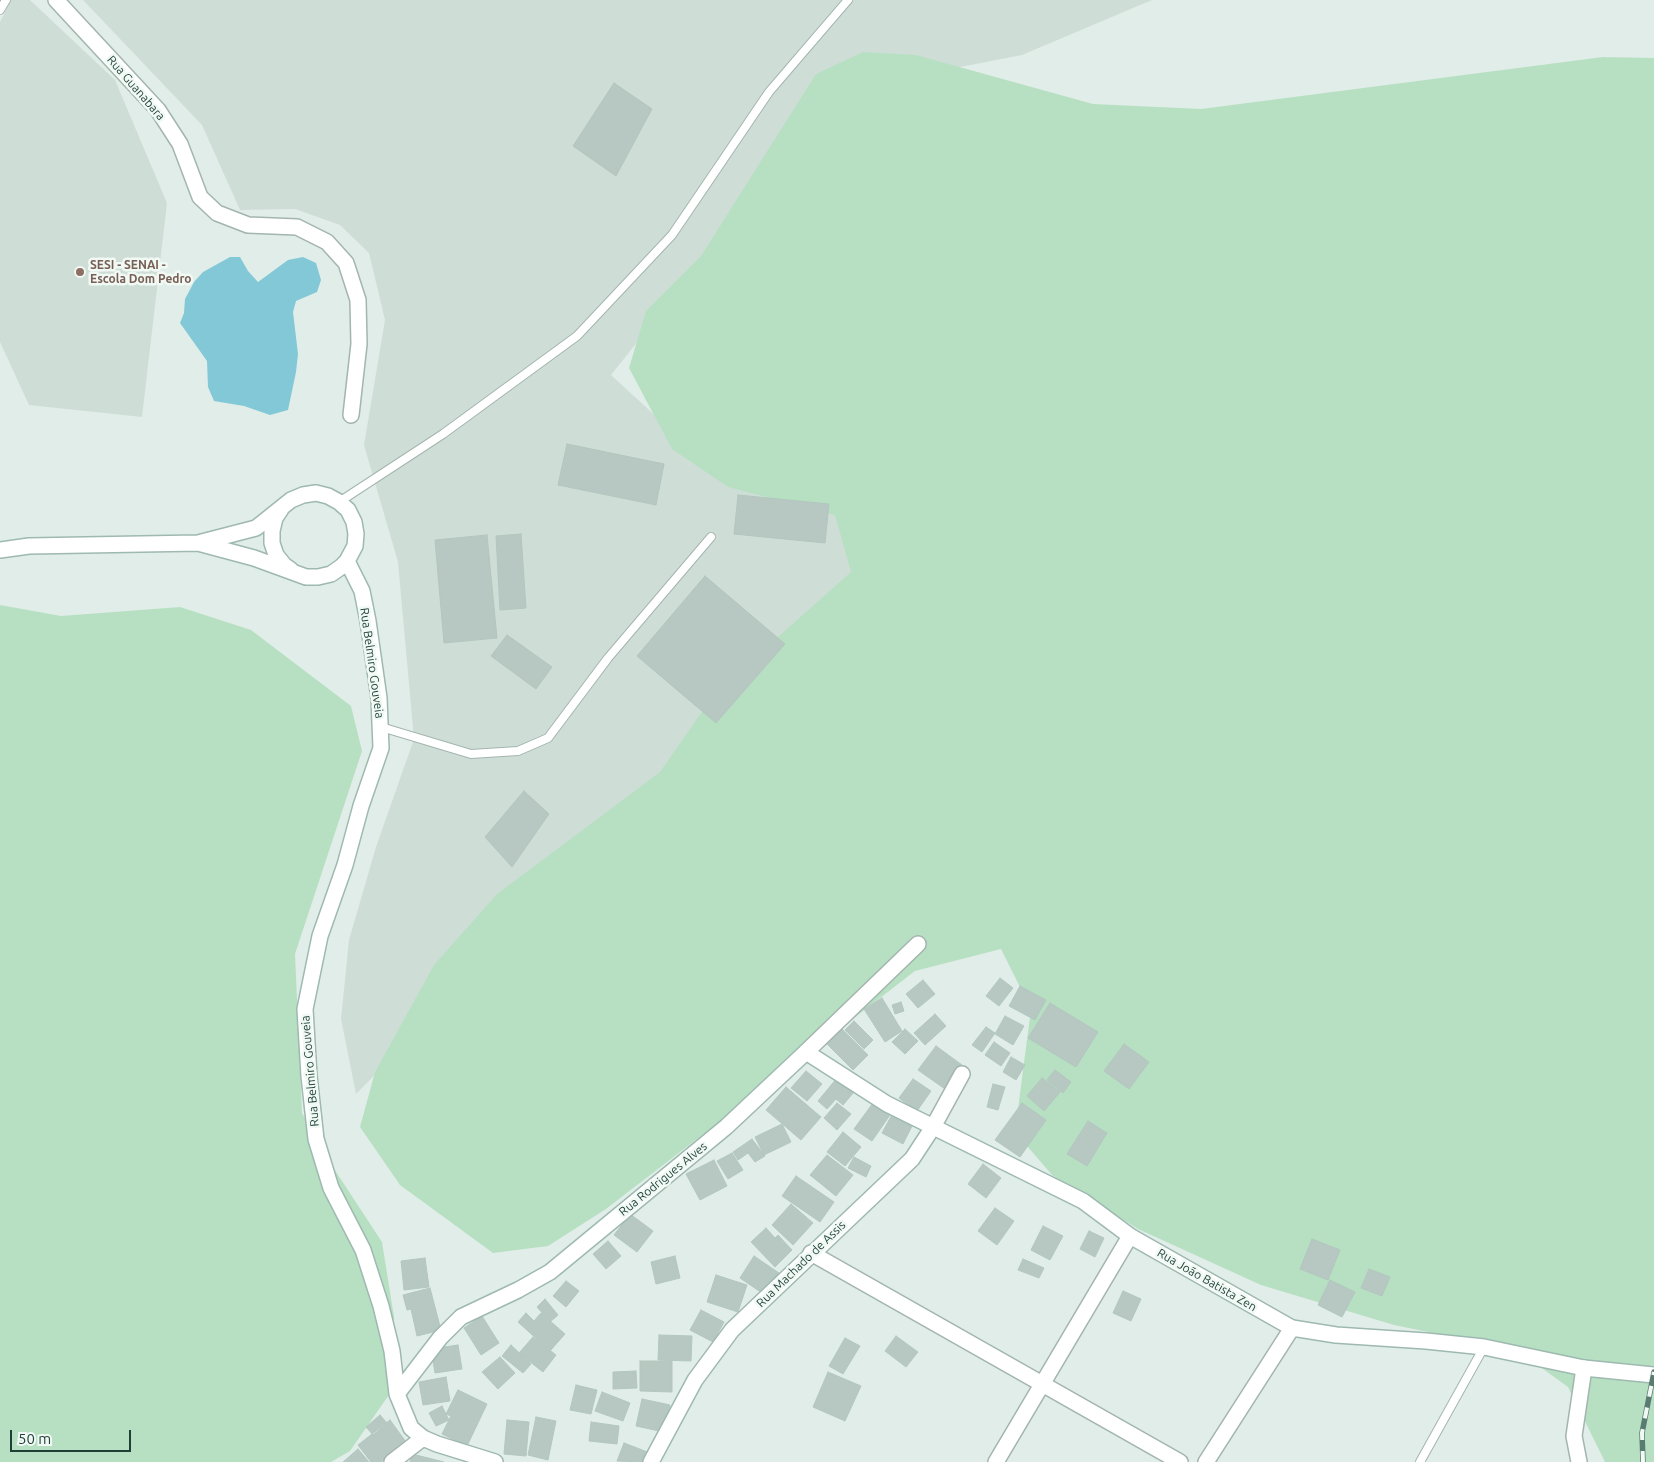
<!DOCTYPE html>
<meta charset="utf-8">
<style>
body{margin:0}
#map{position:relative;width:1654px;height:1462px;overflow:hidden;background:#e1ede8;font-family:Ubuntu,sans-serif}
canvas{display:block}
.scale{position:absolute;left:10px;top:1430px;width:121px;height:22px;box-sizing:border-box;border:2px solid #1f3f37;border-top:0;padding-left:6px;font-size:15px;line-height:18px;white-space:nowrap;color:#1f3f37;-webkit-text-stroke:4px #f1f9f5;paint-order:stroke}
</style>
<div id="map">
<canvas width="1654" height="1462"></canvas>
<div class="scale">50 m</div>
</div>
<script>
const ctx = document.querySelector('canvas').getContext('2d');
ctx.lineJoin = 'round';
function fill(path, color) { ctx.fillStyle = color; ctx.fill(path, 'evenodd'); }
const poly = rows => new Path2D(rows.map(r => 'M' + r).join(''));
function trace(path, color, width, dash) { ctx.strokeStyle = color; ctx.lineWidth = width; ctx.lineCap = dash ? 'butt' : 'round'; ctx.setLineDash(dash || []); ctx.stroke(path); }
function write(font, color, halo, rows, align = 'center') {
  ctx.font = font + ' Ubuntu,sans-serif'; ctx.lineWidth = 5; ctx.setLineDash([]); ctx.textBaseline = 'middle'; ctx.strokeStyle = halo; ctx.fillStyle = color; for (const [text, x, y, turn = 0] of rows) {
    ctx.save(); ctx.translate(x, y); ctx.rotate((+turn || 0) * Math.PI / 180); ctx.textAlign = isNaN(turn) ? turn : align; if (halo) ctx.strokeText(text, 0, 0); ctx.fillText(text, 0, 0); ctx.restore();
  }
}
const built = poly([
 [11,0,30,0,115,80,167,203,142,417,29,405,0,342,0,22],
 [83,0,1152,0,1022,55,837,91,611,375,722,477,940,503,356,1094,341,1019,349,940,376,847,414,739,398,562,364,445,385,320,369,253,340,225,295,209,240,210,202,125]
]);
const green = poly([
 [863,52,916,55,1093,104,1201,109,1603,57,1654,58,1654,1462,1605,1462,1568,1387,1517,1350,1394,1325,1261,1285,1138,1229,1052,1175,1015,1132,1031,1009,1001,949,915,971,606,1209,548,1246,493,1253,400,1185,360,1127,375,1072,434,965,497,894,660,772,715,693,851,572,835,515,728,487,672,449,629,368,646,311,701,256,816,74],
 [0,605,61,616,180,607,251,630,351,706,362,751,295,954,302,1113,323,1152,382,1242,394,1317,393,1389,350,1451,331,1462,0,1462]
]);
const water = poly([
 [230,257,240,257,248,271,258,282,288,260,303,257,316,263,321,280,317,292,296,301,293,312,298,354,296,372,288,410,270,415,244,406,214,401,208,387,207,361,180,323,184,313,185,299,194,282,203,272]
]);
const building = poly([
 [614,83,652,109,616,176,573,146,614,83],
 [567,444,664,464,656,505,558,485,567,444],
 [738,495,829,504,825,543,734,534,738,495],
 [521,534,526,608,500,610,496,536,521,534],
 [487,535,497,638,444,643,435,540,487,535],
 [705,576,785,644,716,723,637,656,705,576],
 [507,635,552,667,536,689,491,656,507,635],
 [524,791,549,814,512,867,485,837,524,791],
 [1000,978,1013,988,999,1006,986,996,1000,978],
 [923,980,935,994,918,1008,906,994,923,980],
 [1020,986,1046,1000,1035,1020,1009,1006,1020,986],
 [882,998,902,1031,885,1042,864,1009,882,998],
 [901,1002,904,1011,895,1014,892,1005,901,1002],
 [1050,1003,1098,1032,1076,1067,1028,1038,1050,1003],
 [935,1014,946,1026,925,1045,914,1033,935,1014],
 [1005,1016,1024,1026,1013,1045,995,1034,1005,1016],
 [854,1021,873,1040,864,1049,845,1030,854,1021],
 [840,1027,868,1055,853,1070,825,1042,840,1027],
 [986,1027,995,1033,982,1052,972,1045,986,1027],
 [905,1029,918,1041,905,1054,892,1042,905,1029],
 [994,1042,1010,1053,1001,1066,985,1055,994,1042],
 [1124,1044,1149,1062,1129,1089,1104,1071,1124,1044],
 [936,1046,962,1065,945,1089,918,1070,936,1046],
 [1011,1057,1025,1065,1016,1080,1003,1072,1011,1057],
 [1055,1070,1071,1082,1063,1093,1047,1080,1055,1070],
 [806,1071,822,1084,807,1101,791,1088,806,1071],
 [837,1078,854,1092,843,1105,836,1099,827,1109,818,1101,837,1078],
 [1042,1078,1060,1092,1044,1111,1027,1096,1042,1078],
 [913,1079,931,1091,917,1111,899,1098,913,1079],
 [993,1084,1005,1087,998,1110,987,1107,993,1084],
 [786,1087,821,1117,801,1140,766,1110,786,1087],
 [837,1103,851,1114,837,1130,824,1118,837,1103],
 [873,1103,890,1115,872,1141,854,1129,873,1103],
 [1022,1103,1046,1120,1020,1157,995,1140,1022,1103],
 [894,1111,914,1122,903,1144,882,1133,894,1111],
 [1088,1121,1107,1133,1087,1166,1067,1154,1088,1121],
 [782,1124,791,1142,764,1155,755,1137,782,1124],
 [843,1132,861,1147,845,1166,827,1152,843,1132],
 [752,1139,765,1156,755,1162,748,1153,738,1160,733,1152,752,1139],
 [732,1153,743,1170,728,1179,717,1161,732,1153],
 [827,1155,853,1175,836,1196,810,1175,827,1155],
 [854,1157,871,1166,866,1177,848,1168,854,1157],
 [714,1160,727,1186,700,1200,686,1174,714,1160],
 [983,1164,1001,1178,986,1198,968,1184,983,1164],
 [796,1176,834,1202,820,1222,782,1196,796,1176],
 [791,1204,813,1223,793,1245,772,1225,791,1204],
 [995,1208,1014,1221,997,1245,978,1231,995,1208],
 [630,1214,653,1231,637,1252,614,1235,630,1214],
 [1043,1226,1063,1236,1050,1260,1031,1250,1043,1226],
 [766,1228,775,1238,778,1235,792,1250,775,1267,751,1242,766,1228],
 [1089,1231,1104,1238,1095,1257,1080,1249,1089,1231],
 [1312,1239,1340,1250,1328,1280,1300,1269,1312,1239],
 [608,1241,621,1256,606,1269,593,1254,608,1241],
 [675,1256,680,1278,656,1284,651,1262,675,1256],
 [754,1256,779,1273,765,1295,740,1278,754,1256],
 [425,1258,429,1287,404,1290,401,1261,425,1258],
 [1023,1259,1044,1268,1039,1278,1018,1270,1023,1259],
 [1369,1269,1390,1277,1382,1296,1361,1288,1369,1269],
 [716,1275,747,1285,738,1312,707,1302,716,1275],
 [1330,1280,1355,1292,1342,1317,1318,1305,1330,1280],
 [566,1281,579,1291,566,1307,553,1296,566,1281],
 [430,1288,441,1330,417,1336,411,1309,407,1310,403,1295,430,1288],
 [1123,1291,1141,1299,1131,1321,1113,1313,1123,1291],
 [545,1299,558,1315,550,1322,537,1307,545,1299],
 [701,1310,724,1322,713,1342,690,1330,701,1310],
 [526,1313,534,1321,541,1313,565,1334,550,1351,518,1322,526,1313],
 [482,1316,499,1343,481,1355,464,1328,482,1316],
 [659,1335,692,1336,691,1361,658,1360,659,1335],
 [896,1336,918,1352,906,1367,885,1351,896,1336],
 [533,1337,556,1355,543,1372,519,1353,533,1337],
 [845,1338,860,1346,843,1374,829,1366,845,1338],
 [458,1345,462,1369,435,1373,431,1349,458,1345],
 [511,1345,531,1364,523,1373,502,1356,511,1345],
 [500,1357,515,1373,498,1389,482,1372,500,1357],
 [640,1361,672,1361,672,1392,640,1391,640,1361],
 [636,1371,637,1388,613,1389,613,1372,636,1371],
 [828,1372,861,1386,845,1421,813,1407,828,1372],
 [446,1377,450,1401,423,1405,419,1382,446,1377],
 [576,1385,597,1390,591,1414,570,1410,576,1385],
 [458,1390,487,1404,467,1446,442,1434,451,1416,446,1414,458,1390],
 [602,1392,630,1403,623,1421,595,1411,602,1392],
 [642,1399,670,1405,664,1432,636,1426,642,1399],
 [442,1406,449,1420,436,1426,429,1413,442,1406],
 [380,1415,387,1423,373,1435,366,1427,380,1415],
 [536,1417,556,1421,548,1460,528,1455,536,1417],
 [390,1420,406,1442,381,1462,371,1462,358,1445,390,1420],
 [507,1420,529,1422,526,1456,504,1454,507,1420],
 [591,1422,619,1426,617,1444,589,1441,591,1422],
 [624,1443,650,1453,646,1462,617,1461,624,1443],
 [358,1449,369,1462,343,1462,358,1449],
 [412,1454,444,1462,410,1462,412,1454]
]);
const lane = poly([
 [0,10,6,0],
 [339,502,443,434,577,336,672,235,769,92,848,0],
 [381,727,471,754,518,751,548,738,608,658,711,537],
 [1420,1462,1484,1347]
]);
const street = poly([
 [56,0,158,110,180,144,200,197,217,213,248,225,297,227,327,242,346,263,358,300,359,344,351,415],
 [806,1052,918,944],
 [933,1127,962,1074],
 [811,1253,1180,1462],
 [392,1462,423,1438],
 [996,1462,1130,1236],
 [1206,1462,1292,1328],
 [1579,1462,1574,1436,1584,1368]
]);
const secondary = poly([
 [281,509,275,518,272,531,272,543,276,555,284,565,291,570],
 [0,550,29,546,198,543,256,528,291,500,303,495,316,493,328,496,339,502,348,510,354,522,356,534,355,546,347,561,341,567,331,574,318,577,306,577,254,558,198,543],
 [347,561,362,591,368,621,379,698,381,748,361,806,345,865,320,936,305,1009,309,1076,316,1139,331,1188,363,1250,381,1306,392,1351,397,1394,411,1428,423,1438,437,1444,495,1462],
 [397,1394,440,1338,461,1317,518,1290,550,1272,726,1127,806,1052,887,1104,1083,1201,1130,1236,1292,1328,1336,1335,1426,1341,1484,1347,1584,1368,1654,1375],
 [651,1462,695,1380,732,1330,912,1159,933,1127]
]);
const rail = poly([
 [1643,1462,1642,1433,1654,1372]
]);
const markers = [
 [80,272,5,"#8d6e63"]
];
const streetNames = [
 ["Rua Guanabara",136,88,49],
 ["Rua Belmiro Gouveia",372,663,82],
 ["Rua Belmiro Gouveia",310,1071,-95],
 ["Rua Rodrigues Alves",663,1179,-39],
 ["Rua Machado de Assis",801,1264,-44],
 ["Rua João Batista Zen",1207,1280,30]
];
const educationNames = [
 ["SESI - SENAI -",90,265],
 ["Escola Dom Pedro",90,279]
];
fill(built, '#cfddd7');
fill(green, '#b7e0c3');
fill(water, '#83c8d7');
fill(building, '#b6c8c1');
trace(building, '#b2c7bf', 1);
trace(lane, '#a3b5af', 10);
trace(street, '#a3b5af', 18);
trace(secondary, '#9eb9b0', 18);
trace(lane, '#fff', 8);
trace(street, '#fff', 15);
trace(secondary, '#fff', 15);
trace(rail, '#5a7b72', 5.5);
trace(rail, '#f1f9f5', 4, [11]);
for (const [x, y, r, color] of markers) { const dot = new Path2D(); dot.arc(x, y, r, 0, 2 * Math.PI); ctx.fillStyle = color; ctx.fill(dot); trace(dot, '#f1f9f5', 2); }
write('12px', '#1f3f37', '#f1f9f5', streetNames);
write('bold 12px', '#785e54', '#f1f9f5', educationNames, 'left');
</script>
